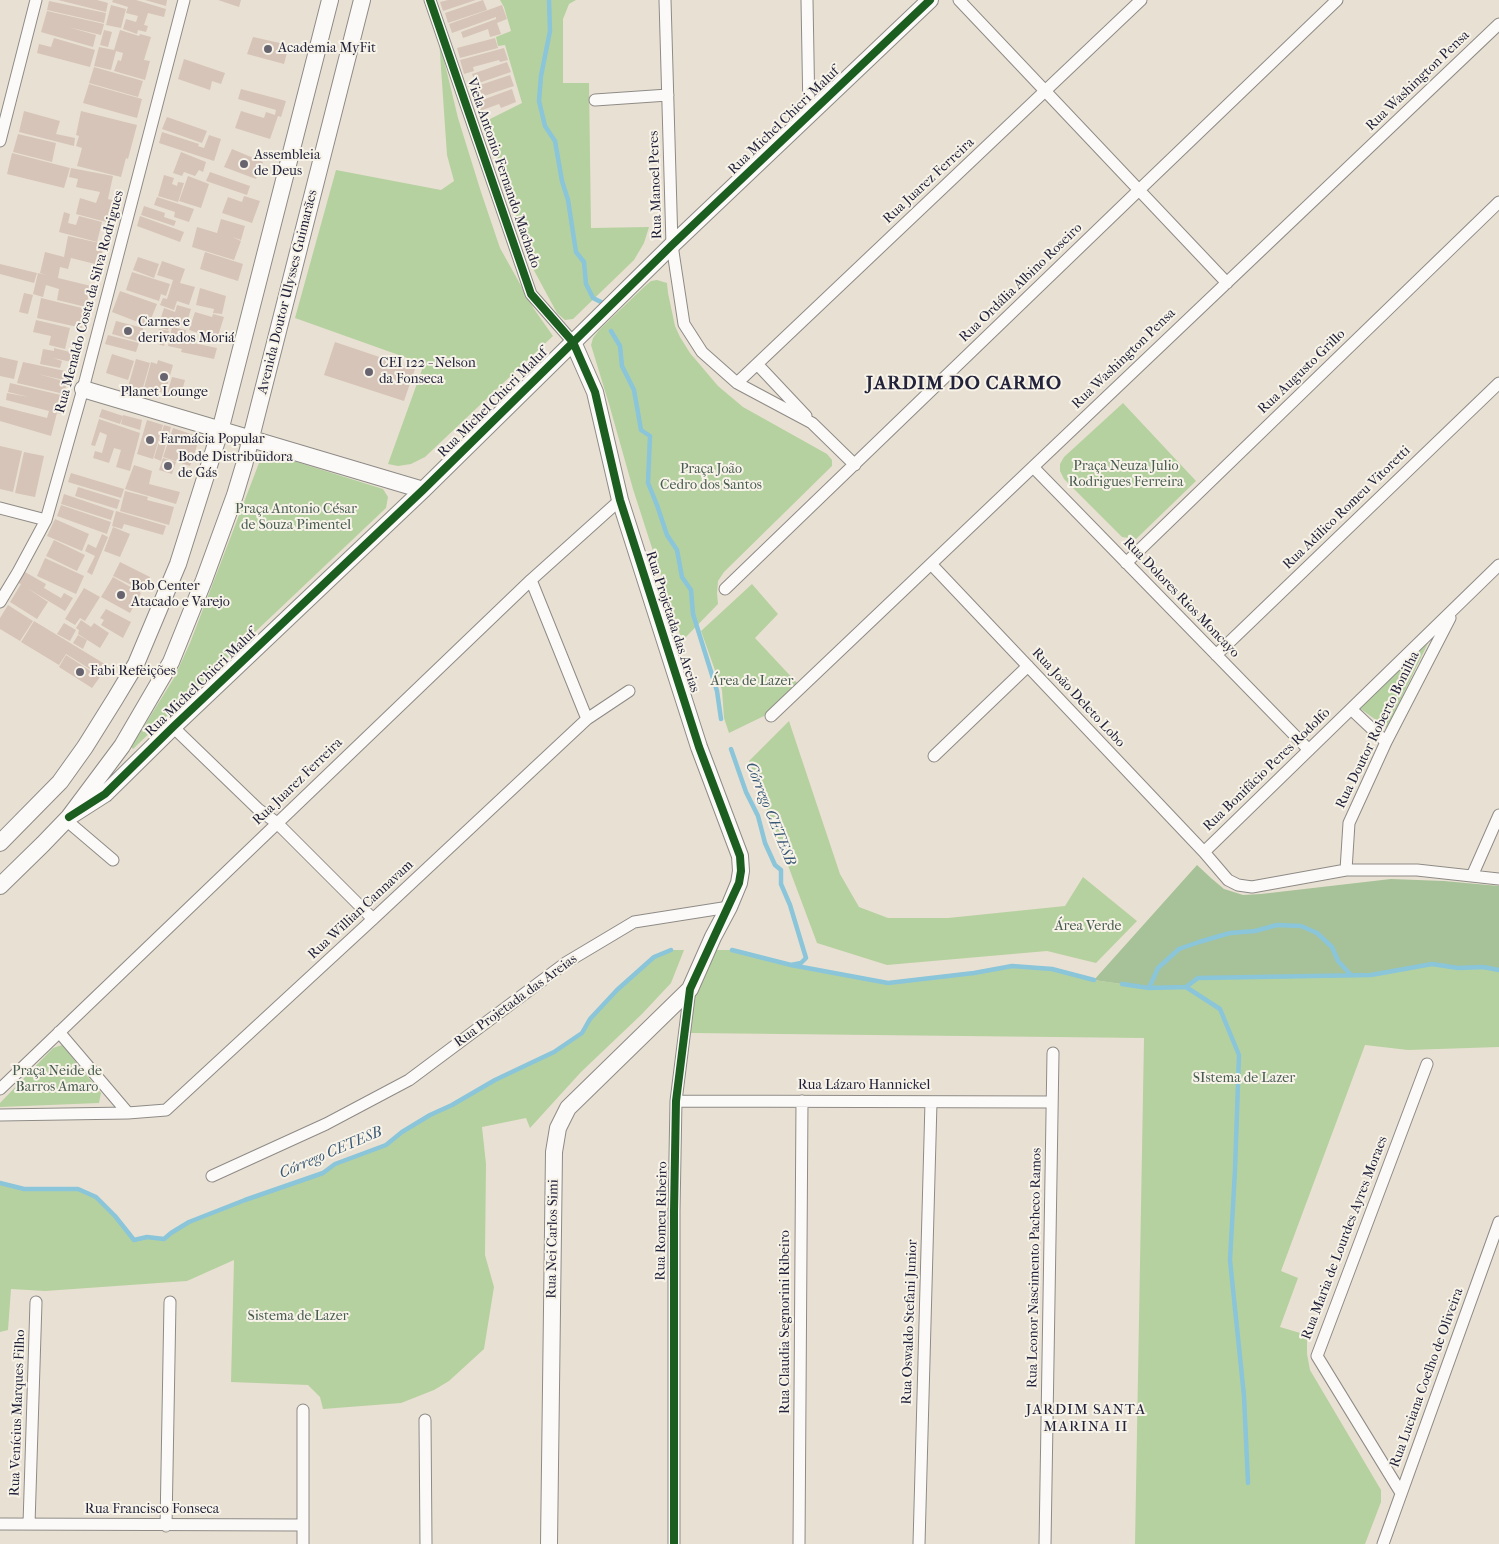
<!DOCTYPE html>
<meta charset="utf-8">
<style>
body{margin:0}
canvas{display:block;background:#e8e0d2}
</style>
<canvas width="1499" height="1544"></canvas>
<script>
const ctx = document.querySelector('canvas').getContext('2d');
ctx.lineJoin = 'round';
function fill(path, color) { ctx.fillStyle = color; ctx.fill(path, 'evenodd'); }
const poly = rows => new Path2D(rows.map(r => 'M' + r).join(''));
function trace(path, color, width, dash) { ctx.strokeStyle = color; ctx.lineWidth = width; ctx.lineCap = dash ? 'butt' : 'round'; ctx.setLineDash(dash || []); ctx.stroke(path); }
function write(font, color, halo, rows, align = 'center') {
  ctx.font = font + ' "IM FELL French Canon",serif'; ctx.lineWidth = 4; ctx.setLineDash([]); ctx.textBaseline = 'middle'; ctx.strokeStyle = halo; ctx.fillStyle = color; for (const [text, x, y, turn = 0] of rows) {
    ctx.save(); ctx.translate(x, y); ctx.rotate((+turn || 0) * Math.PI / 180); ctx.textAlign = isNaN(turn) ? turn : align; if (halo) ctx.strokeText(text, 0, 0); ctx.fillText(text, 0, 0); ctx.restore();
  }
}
const green = poly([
 [500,0,576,0,569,4,563,19,563,83,589,83,591,228,649,227,644,243,634,260,573,319,565,320,557,313,530,263,486,121,522,103,505,45,498,46,496,37,511,31,504,7],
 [439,39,458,118,481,192,500,248,534,309,553,336,425,457,411,464,398,466,388,464,424,364,295,318,336,170,441,190,454,181,447,155],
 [657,280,667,283,668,293,675,326,680,337,690,353,718,386,743,407,827,454,832,460,832,466,724,572,718,581,717,593,718,604,682,641,633,489,609,404,591,345,593,338,599,330,644,287,651,281],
 [1123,403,1196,481,1136,539,1122,537,1064,479,1060,471,1060,464,1064,457],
 [267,456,281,457,383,489,388,497,386,508,217,668,133,749,131,747,174,678,190,643,259,463],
 [752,584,778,614,755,638,797,683,764,716,729,733,724,718,722,690,701,631],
 [1425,639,1428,643,1387,728,1358,707],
 [789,721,840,874,859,907,888,918,948,918,1065,906,1083,877,1137,921,1096,963,1047,951,887,965,817,943,749,761],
 [671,950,684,950,671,983,642,1014,581,1072,530,1128,526,1118,482,1127,486,1164,485,1255,494,1287,484,1349,449,1381,434,1390,401,1403,323,1409,320,1397,308,1385,231,1382,234,1260,187,1281,45,1291,11,1289,8,1330,0,1332,0,1182,24,1189,78,1189,96,1197,115,1216,134,1240,147,1237,164,1239,171,1233,189,1222,272,1190,323,1173,335,1164,386,1145,402,1132,430,1115,452,1105,495,1080,554,1052,582,1033,590,1019,617,990,654,957],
 [713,950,732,950,791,965,888,983,974,973,1012,966,1052,969,1094,980,1149,988,1186,987,1198,978,1371,975,1432,964,1458,968,1483,967,1499,970,1499,1047,1408,1050,1365,1045,1281,1271,1298,1278,1280,1327,1307,1335,1307,1354,1310,1370,1381,1490,1381,1502,1365,1544,1135,1544,1144,1038,691,1033,691,1011,697,989],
 [62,1045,101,1093,99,1103,0,1107,0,1103,53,1048]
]);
const forest = poly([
 [1197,865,1211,878,1224,889,1243,895,1261,894,1391,879,1444,881,1499,886,1499,970,1483,967,1458,968,1432,964,1371,975,1198,978,1186,987,1149,988,1094,980]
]);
const stream = poly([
 [549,0,550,31,541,76,539,101,545,126,555,141,562,181,568,200,576,252,584,262,586,284,593,298,603,303],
 [611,331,620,346,622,366,634,390,641,430,650,436,648,483,657,505,667,535,677,550,682,577,691,590,693,614,717,691,721,719],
 [731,749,746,792,758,816,765,843,775,865,781,870,781,884,790,905,806,958,801,963,791,965,732,950],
 [791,965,888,983,974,973,1012,966,1052,969,1094,980],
 [1122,984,1149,988,1186,987,1198,978,1371,975,1432,964,1458,968,1483,967,1499,970],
 [1186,987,1220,1009,1239,1055,1235,1170,1230,1260,1244,1396,1248,1483],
 [1149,988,1158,968,1179,949,1199,942,1230,933,1255,931,1277,925,1301,926,1317,933,1332,947,1338,961,1351,975],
 [0,1183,24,1189,78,1189,96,1197,115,1216,134,1240,147,1237,164,1239,171,1233,189,1222,245,1200,323,1173,335,1164,386,1145,402,1132,430,1115,452,1105,495,1080,554,1052,582,1033,590,1019,617,990,654,957,671,950]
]);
const building = poly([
 [58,0,97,0,108,3,106,12],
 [113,0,136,0,166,9,164,17,148,13,144,25,148,26,146,32,138,30,137,34,123,29,126,19,136,22,138,16,126,13,128,7,112,2],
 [145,0,167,0,166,6],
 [218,0,241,0,239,7],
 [448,0,476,0,443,11,440,2],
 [483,0,487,10,448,23,445,13],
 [49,1,106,13,104,23,47,10],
 [111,5,126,9,121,28,106,25],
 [502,5,507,19,497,23,501,34,490,37,488,29,463,38,461,32,496,19,496,17,452,33,449,24],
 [47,11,104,24,101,35,68,27,96,35,93,47,41,32],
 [104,30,112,32,108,47,100,45],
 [120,30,139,36,140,34,151,37,144,60,150,61,145,80,114,71,118,60,121,61,123,53,116,51,111,70,94,66,99,47,114,50],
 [253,37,289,45,284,64,247,54],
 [54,38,95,50,90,67,37,53,39,44,51,47],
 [495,38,498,48,460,58,457,48],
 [504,48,508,60,500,62,499,60,473,67,474,71,464,74,460,60],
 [184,59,225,73,221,84,212,81,210,90,178,79],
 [507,62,511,72,476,84,472,74],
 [94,67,143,81,138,97,89,83],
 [510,75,514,86,481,97,477,86],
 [89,84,142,99,137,118,83,103],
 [241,89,286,101,281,117,278,116,270,139,235,128,241,111,264,118,266,112,275,115,276,110,238,99],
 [512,89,516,102,501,108,499,104,477,112,474,103],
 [24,111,60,121,56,134,75,138,74,146,19,132],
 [81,111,137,125,128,159,126,158,121,177,77,166,82,148,76,146,79,136,76,135],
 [167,117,207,131,202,143,162,129],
 [162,132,199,144,198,146,204,148,209,135,221,139,214,161,159,143],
 [18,134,56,143,52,162,13,152],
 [232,149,263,162,256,179,224,167],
 [181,152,206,162,203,172,199,170,195,176,184,172,182,176,173,173],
 [12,153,70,168,64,188,7,174],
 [71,168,113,176,108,199,116,201,110,223,76,214,80,198,96,203,100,192,76,187,78,179,69,177],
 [210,172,250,186,247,195,206,181],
 [164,175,174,178,172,184,177,186,178,182,184,183,178,202,158,196],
 [188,176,209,184,201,208,179,201],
 [244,196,260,201,252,223,222,213,228,197,242,202],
 [157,197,194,209,189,222,174,217,175,212,154,205],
 [144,206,165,213,164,217,176,221,174,226,141,215],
 [64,212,70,214,68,223,76,225,79,216,102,222,97,242,59,232],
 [140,216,184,232,180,242,137,226],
 [221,219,245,226,241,240,232,237,241,241,234,260,192,247,197,227,217,233],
 [68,236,104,244,99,265,71,258,68,269,60,267,58,278,91,286,86,307,57,300,59,289,46,285,43,297,33,294,38,273,46,275,40,273,45,252,64,257],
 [205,252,243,264,238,281,200,269],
 [138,257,159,264,154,278,133,270],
 [162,261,185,269,180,283,195,287,189,305,177,301,174,310,160,305,163,298,167,299,173,280,157,275],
 [0,264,37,273,34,283,0,274],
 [132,272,170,284,166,296,161,294,159,301,126,290],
 [200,288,226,296,222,314,213,313,214,309,196,305],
 [120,291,157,304,148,326,112,312],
 [24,293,33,295,28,314,19,312],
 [41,298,86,309,82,328,37,318],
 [177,305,191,309,186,325,171,321,168,330,158,327,164,308,175,312],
 [195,312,212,317,213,314,224,317,217,339,189,330],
 [36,320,70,328,65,349,49,345,51,336,33,332],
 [116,321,143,328,140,342,112,334],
 [172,327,186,330,184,341,217,348,214,359,181,352,182,349,168,346],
 [159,329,169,331,164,346,155,343],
 [108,335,139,343,136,352,105,344],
 [335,342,415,369,404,401,324,375],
 [54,348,78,354,76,363,53,358,62,361,60,368,40,364,43,349,54,351],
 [112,354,134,361,128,380,106,373],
 [0,357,18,361,14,379,0,376],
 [136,359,150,363,142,391,128,387],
 [158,360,173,365,165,393,144,388,151,362,157,364],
 [23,362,70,372,68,381,38,374,67,382,64,394,17,383],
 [172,377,185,380,180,398,167,394],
 [10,383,65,396,61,414,57,413,51,436,0,421,0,406,47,418,49,411,6,400,7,393,29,397,8,392],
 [102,409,123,416,120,424,99,417],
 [123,415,142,420,140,430,121,424],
 [99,419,140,433,130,471,116,467,121,450,114,448,109,463,93,458,95,451,102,453,107,435,100,432,95,446,91,445],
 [147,420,163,425,153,459,137,454],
 [164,425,171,427,161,461,154,458],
 [173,428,200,437,190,466,163,457],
 [0,446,22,451,13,492,0,489],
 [24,452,44,456,35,497,15,493],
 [163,458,176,462,172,474,159,470],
 [134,465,152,471,149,484,180,492,176,504,125,489],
 [71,473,124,489,121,498,68,482],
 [78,487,120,500,117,509,75,496],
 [125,491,148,497,147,500,174,507,169,525,120,511],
 [64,494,114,511,111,520,61,504],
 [61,505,111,522,107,534,57,516],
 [116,511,166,526,163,535,124,524,122,529,112,526],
 [55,519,89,534,82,551,47,536],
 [113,527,130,534,120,557,104,551],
 [102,534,108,537,92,575,87,572,95,556,85,551,88,544,96,548],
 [54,540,85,555,77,571,46,556],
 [45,558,84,576,76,594,37,576],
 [120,562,150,577,144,591,113,576],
 [25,572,46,584,44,588,61,598,64,593,73,598,65,611,27,588,48,602,37,619,10,602,21,584,18,583],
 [113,577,141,593,130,613,101,597],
 [84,588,100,597,85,621,80,618,75,625,65,619],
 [8,605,33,621,20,641,0,629,0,618],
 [106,609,131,622,123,638,101,625,104,620,100,618],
 [81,620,91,627,94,623,109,633,100,648,78,634,79,630,76,628],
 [34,621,108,666,101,676,66,654,59,665,21,642],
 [64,623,76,630,70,641,57,634],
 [78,635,87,640,83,649,73,643],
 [66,655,100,677,92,688,59,667]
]);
const street = poly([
 [430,0,531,294,573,342],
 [665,0,672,245,684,324,702,352,737,383,812,423,855,465],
 [807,0,809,114],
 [959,0,1227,283],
 [595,100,668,95],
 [0,141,36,0],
 [757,364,806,416],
 [737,383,1141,0],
 [1033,467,1309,750],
 [0,508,46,520],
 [1126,563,1499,202],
 [931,564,1204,852,1228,880,1238,885,1252,887,1346,870,1417,870,1499,879],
 [531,580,587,719],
 [725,589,1139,190,1337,0],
 [0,602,18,572,46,520,83,389,184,0],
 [1216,655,1499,383],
 [1351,709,1386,742],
 [771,716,1499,24],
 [173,727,258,809,277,823,373,919],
 [934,756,1028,666],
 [66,820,113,860],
 [1204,852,1499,565],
 [1346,870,1349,823,1386,742,1450,618],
 [1472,876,1499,815],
 [59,1032,128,1113],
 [0,1089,531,580,620,500],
 [676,1101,1052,1102],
 [0,1115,128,1113,166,1110,373,919,587,719,629,691],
 [212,1176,326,1124,409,1080,567,962,634,922,729,907],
 [425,1420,426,1544],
 [1401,1493,1317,1356,1427,1064],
 [0,1524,303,1525],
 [29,1524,36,1302],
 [166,1526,170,1302],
 [303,1544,303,1410],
 [674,1544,674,1211,676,1101,690,989],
 [799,1544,802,1101],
 [919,1544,931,1102],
 [1045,1544,1053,1053],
 [1383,1544,1499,1222]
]);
const secondary = poly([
 [83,389,423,490],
 [69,817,105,794,173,727,423,490,672,245,930,0],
 [0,843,60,782,85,747,115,699,136,664,178,564,220,431,330,0],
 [0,886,43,844,69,817,122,746,171,662,204,580,235,495,244,465,362,0],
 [549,1544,554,1152,558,1128,568,1108,690,989,713,937,729,907,739,883,741,871,740,856,699,747,620,500,595,392,573,342]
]);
const cycleway = poly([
 [430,0,531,294,573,342,595,392,620,500,699,747,740,856,741,871,739,883,690,989,676,1101,674,1211,674,1544],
 [69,817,105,794,173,727,423,490,672,245,930,0]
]);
const markers = [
 [268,49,5,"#676470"],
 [244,164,5,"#676470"],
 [128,331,5,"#676470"],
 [369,372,5,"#676470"],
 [164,377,5,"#676470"],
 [150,440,5,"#676470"],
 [168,466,5,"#676470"],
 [121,595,5,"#676470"],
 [80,672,5,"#676470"]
];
const poiNames = [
 ["Academia MyFit",278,49],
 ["Assembleia",254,156],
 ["de Deus",254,172],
 ["Carnes e",138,323],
 ["derivados Moriá",138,339],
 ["CEI 122 - Nelson",379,364],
 ["da Fonseca",379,380],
 ["Planet Lounge",164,393,"center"],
 ["Farmácia Popular",160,440],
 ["Bode Distribuidora",178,458],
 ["de Gás",178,474],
 ["Bob Center",131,587],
 ["Atacado e Varejo",131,603],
 ["Fabi Refeições",90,672]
];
const streetNames = [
 ["Rua Washington Pensa",1418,81,-44],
 ["Rua Michel Chicri Maluf",784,121,-44],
 ["Viela Antonio Fernando Machado",503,173,71],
 ["Rua Juarez Ferreira",929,181,-43],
 ["Rua Manoel Peres",656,185,-92],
 ["Rua Ordália Albino Roseiro",1021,283,-44],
 ["Avenida Doutor Ulysses Guimarães",288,292,-76],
 ["Rua Menaldo Costa da Silva Rodrigues",90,302,-75],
 ["Rua Washington Pensa",1124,359,-44],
 ["Rua Augusto Grillo",1302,372,-44],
 ["Rua Michel Chicri Maluf",493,403,-45],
 ["Rua Adilico Romeu Vitoretti",1347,508,-44],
 ["Rua Dolores Rios Moncayo",1181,598,46],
 ["Rua Projetada das Areias",672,622,72],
 ["Rua Michel Chicri Maluf",201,683,-44],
 ["Rua João Deleto Lobo",1078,698,47],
 ["Rua Doutor Roberto Bonilha",1378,730,-64],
 ["Rua Bonifácio Peres Rodolfo",1267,770,-44],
 ["Rua Juarez Ferreira",298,782,-44],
 ["Rua Willian Cannavam",361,910,-43],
 ["Rua Projetada das Areias",516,1001,-36],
 ["Rua Lázaro Hannickel",864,1086],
 ["Rua Romeu Ribeiro",662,1221,-89],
 ["Rua Maria de Lourdes Ayres Moraes",1345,1238,-69],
 ["Rua Nei Carlos Simi",553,1239,-89],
 ["Rua Leonor Nascimento Pacheco Ramos",1035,1268,-89],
 ["Rua Claudia Segnorini Ribeiro",786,1322,-90],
 ["Rua Oswaldo Stefani Junior",910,1322,-88],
 ["Rua Luciana Coelho de Oliveira",1427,1378,-70],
 ["Rua Venícius Marques Filho",18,1413,-88],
 ["Rua Francisco Fonseca",152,1510]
];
const parkNames = [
 ["Praça Neuza Julio",1126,467],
 ["Rodrigues Ferreira",1126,483],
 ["Praça João",711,470],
 ["Cedro dos Santos",711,486],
 ["Praça Antonio César",296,510],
 ["de Souza Pimentel",296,526],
 ["Área de Lazer",752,682],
 ["Área Verde",1088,927],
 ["Praça Neide de",57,1072],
 ["Barros Amaro",57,1088],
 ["SIstema de Lazer",1244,1079],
 ["Sistema de Lazer",298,1317]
];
const waterNames = [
 ["Córrego CETESB",770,814,68],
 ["Córrego CETESB",331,1153,-23]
];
const neighbourhoodNames = [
 ["JARDIM SANTA",1086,1410],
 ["MARINA II",1086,1427]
];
const districtNames = [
 ["JARDIM DO CARMO",964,384]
];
fill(green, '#b6d1a0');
fill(forest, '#a7c298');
trace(stream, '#8ac5da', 4.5);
fill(building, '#d7c4b8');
trace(street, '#8e8b87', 13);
trace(secondary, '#8e8b87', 18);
trace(street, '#fcfaf8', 11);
trace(secondary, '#fcfaf8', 16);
trace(cycleway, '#1b5e20', 8);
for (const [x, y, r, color] of markers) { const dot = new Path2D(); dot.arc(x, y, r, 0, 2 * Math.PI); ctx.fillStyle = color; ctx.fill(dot); trace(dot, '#f7f3e8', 2); }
write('14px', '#22223b', '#f7f3e8', poiNames, 'left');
write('14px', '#22223b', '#f7f3e8', streetNames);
write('14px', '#475b50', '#f7f3e8', parkNames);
write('italic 15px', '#385774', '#f7f3e8', waterNames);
ctx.letterSpacing = '1px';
write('15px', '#22223b', '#f7f3e8', neighbourhoodNames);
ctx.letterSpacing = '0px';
ctx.letterSpacing = '1px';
write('bold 19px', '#22223b', '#f7f3e8', districtNames);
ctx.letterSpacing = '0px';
</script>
